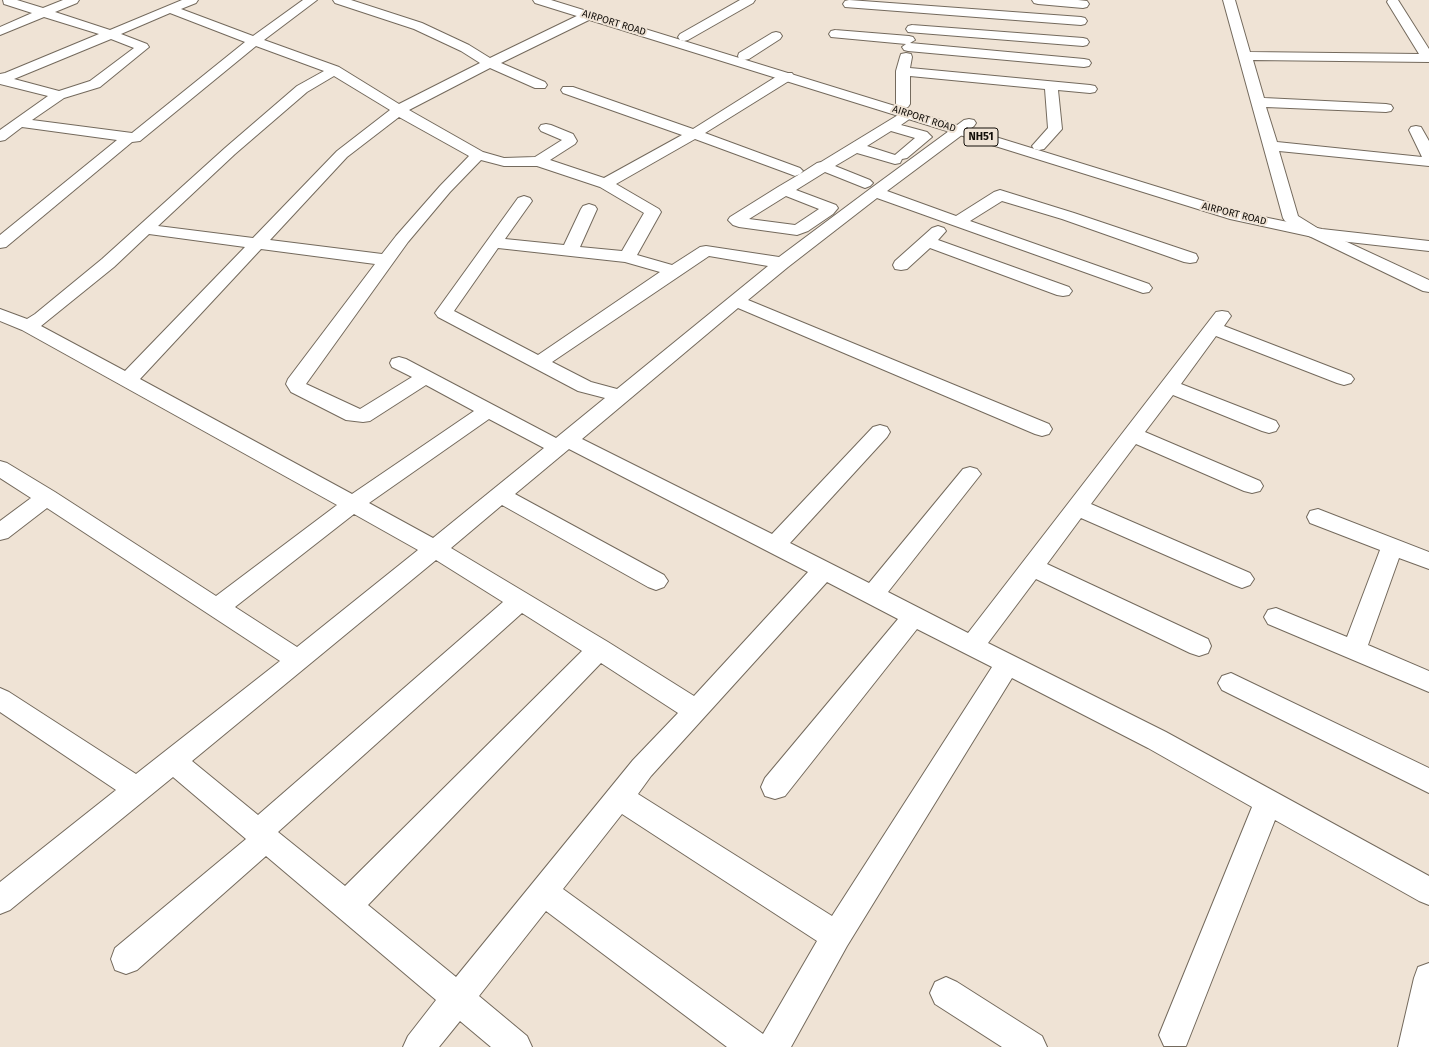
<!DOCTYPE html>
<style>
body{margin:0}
canvas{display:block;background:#efe3d5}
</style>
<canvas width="1429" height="1047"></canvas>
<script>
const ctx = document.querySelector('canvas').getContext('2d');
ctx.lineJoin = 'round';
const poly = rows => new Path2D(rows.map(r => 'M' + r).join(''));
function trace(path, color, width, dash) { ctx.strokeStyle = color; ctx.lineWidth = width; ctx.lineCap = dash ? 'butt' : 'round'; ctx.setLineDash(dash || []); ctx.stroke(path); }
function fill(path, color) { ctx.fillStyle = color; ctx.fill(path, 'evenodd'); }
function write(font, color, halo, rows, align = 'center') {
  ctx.font = font + ' "Fira Sans",sans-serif'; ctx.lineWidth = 4; ctx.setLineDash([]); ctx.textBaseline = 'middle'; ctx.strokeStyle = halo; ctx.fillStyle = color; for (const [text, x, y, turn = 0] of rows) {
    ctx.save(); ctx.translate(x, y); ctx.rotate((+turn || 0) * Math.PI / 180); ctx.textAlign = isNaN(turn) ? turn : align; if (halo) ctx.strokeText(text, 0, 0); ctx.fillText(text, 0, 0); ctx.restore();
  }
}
const minor = poly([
 [3,0,17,0,43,8,63,0,79,0,77,3,55,12,110,30,182,0,198,0,196,3,181,9,253,36,303,0,317,0,264,40,339,67,399,104,480,63,461,51,414,29,335,3,333,0,351,0,422,23,469,45,490,58,585,12,593,12,595,15,593,18,501,63,545,82,547,85,545,88,535,88,490,68,409,110,483,152,504,158,535,157,562,140,541,131,539,128,541,125,546,124,551,125,573,134,577,141,575,144,550,160,604,178,682,135,563,93,561,90,563,87,573,87,693,129,782,73,792,73,794,76,792,79,705,133,800,168,803,171,800,174,817,163,821,162,903,112,908,111,913,112,915,115,901,125,927,132,932,137,907,158,902,159,900,163,895,164,857,153,835,166,870,180,873,183,870,186,865,188,825,172,796,190,836,205,838,208,833,214,808,231,797,235,739,227,733,225,728,220,730,217,778,187,800,174,795,176,790,174,695,139,616,184,659,209,661,212,637,255,672,265,700,247,706,246,779,257,870,189,964,120,969,119,974,120,976,123,974,126,887,191,956,216,994,192,1000,190,1074,213,1196,254,1198,258,1196,262,1190,263,1184,262,1062,219,1002,201,970,221,1149,284,1152,288,1149,292,1143,293,877,198,788,267,748,300,1049,424,1052,429,1049,434,1042,436,1035,434,738,308,582,439,772,534,873,427,880,425,887,427,890,432,887,437,790,543,869,583,963,469,970,467,977,469,981,474,977,479,888,592,968,633,1216,312,1222,311,1228,312,1231,316,1224,326,1351,375,1354,379,1351,383,1344,385,1337,383,1216,336,1181,384,1276,421,1279,426,1276,431,1269,433,1262,431,1173,395,1145,432,1260,481,1263,486,1260,491,1252,493,1244,491,1136,444,1091,504,1250,573,1254,579,1250,585,1242,588,1234,585,1081,518,1047,564,1208,639,1211,646,1208,653,1199,656,1190,653,1036,579,988,643,1166,732,1429,876,1429,905,1419,901,1275,820,1186,1046,1164,1046,1159,1035,1252,807,1148,748,1012,678,847,946,791,1047,727,1047,546,911,479,996,527,1036,532,1047,491,1047,460,1021,439,1047,403,1047,408,1036,436,1000,266,856,137,970,126,974,115,970,111,959,115,948,246,839,173,777,10,910,0,914,0,882,116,790,0,712,0,688,9,692,136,774,280,661,47,508,8,538,0,540,0,521,31,498,0,478,0,461,7,463,55,492,216,596,337,505,22,330,0,321,0,309,27,319,35,314,102,259,225,148,297,86,324,71,256,46,140,141,132,142,6,247,0,248,0,235,117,140,22,127,5,140,0,141,0,130,48,96,0,84,0,74,5,73,99,34,44,17,0,35,0,27,32,13,4,4,3,0],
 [170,13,245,42,132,133,32,120,64,98,100,87,149,47,147,44,121,34,170,13],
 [111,39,134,48,90,81,59,91,14,79,111,39],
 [334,76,390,110,337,151,253,238,158,226,235,154,307,92,334,76],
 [399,117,469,156,440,186,396,236,382,254,270,240,347,157,399,117],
 [891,131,915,138,895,155,867,146,891,131],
 [481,160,504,166,537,166,600,187,644,213,622,251,580,247,597,209,595,206,589,204,583,206,581,209,564,245,505,239,532,201,530,198,524,196,518,198,435,313,438,317,578,391,605,398,556,438,406,359,399,357,392,359,390,363,392,367,412,377,360,409,306,384,408,242,450,192,481,160],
 [786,196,819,209,795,225,749,219,786,196],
 [149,234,245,247,125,371,41,326,114,267,149,234],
 [498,248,625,262,660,272,538,355,454,311,498,248],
 [261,249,375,264,288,379,286,384,291,392,346,420,363,422,370,421,426,385,474,411,352,494,140,379,261,249],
 [709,256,768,266,617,389,591,382,552,362,709,256],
 [489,419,544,448,433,538,369,503,489,419],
 [569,449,808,572,694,696,608,642,451,548,502,505,648,587,656,590,664,587,668,581,664,575,515,494,569,449],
 [354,514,418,550,297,647,235,607,354,514],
 [436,560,503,602,258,815,192,761,436,560],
 [827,582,898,619,765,778,761,787,765,796,775,799,785,796,917,629,992,667,832,916,638,794,651,776,827,582],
 [522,613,582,651,345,886,278,832,522,613],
 [601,663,678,713,633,760,456,977,368,905,601,663],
 [622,814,817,941,763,1034,563,889,622,814],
 [740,0,755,0,753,3,688,40,684,41,680,40,678,37,680,34,740,0],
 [849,0,1081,17,1085,18,1087,21,1085,24,1081,25,845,7,843,4,845,1,849,0],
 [1032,0,1078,0,1087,1,1089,4,1087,7,1083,8,1038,4,1034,3,1032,0],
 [1223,0,1235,0,1250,52,1419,54,1387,2,1388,0,1398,0,1429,49,1429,62,1253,60,1264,98,1386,104,1391,105,1393,108,1391,111,1386,112,1266,107,1277,142,1422,157,1409,130,1411,127,1416,126,1421,127,1429,141,1429,166,1279,151,1298,216,1319,229,1429,280,1429,292,1423,291,1307,235,1285,221,1283,218,1223,0],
 [912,25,1083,38,1087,39,1089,42,1087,45,1083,46,908,32,906,29,908,26,912,25],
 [835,30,909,36,913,37,915,40,910,43,1084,59,1089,60,1091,63,1089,66,1084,67,908,51,904,50,902,47,906,44,831,37,829,34,831,31,835,30],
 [776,32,780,33,782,36,780,39,749,59,744,60,739,59,738,56,739,53,772,33,776,32],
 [906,53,911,54,912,57,910,68,1090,85,1095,86,1097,89,1095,92,1090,93,1058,90,1062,129,1044,149,1039,150,1034,149,1032,146,1048,128,1045,89,910,76,910,104,908,107,903,108,898,107,896,104,896,71,900,57,901,54,906,53],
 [938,226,944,228,946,231,938,240,1069,287,1072,291,1069,295,1063,296,1057,295,930,248,907,269,901,270,895,269,893,265,895,261,932,228,938,226],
 [1318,509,1429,552,1429,569,1399,558,1368,645,1429,671,1429,692,1268,624,1264,617,1268,610,1276,608,1347,637,1380,550,1310,523,1307,517,1310,511,1318,509],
 [1231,673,1429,768,1429,793,1222,690,1218,683,1222,676,1231,673],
 [1429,963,1429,1047,1398,1047,1414,978,1418,967,1429,963],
 [946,977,957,982,1042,1036,1047,1047,1002,1047,935,1004,930,993,935,982,946,977]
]);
const highway = poly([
 [533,0,551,0,1239,212,1322,229,1429,241,1429,251,1322,239,1230,219,535,3,533,0]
]);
const farStreetnames = [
 ["AIRPORT ROAD",614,23,17],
 ["AIRPORT ROAD",924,119,18],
 ["AIRPORT ROAD",1234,214,14]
];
const shields = [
 [981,137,34]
];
const shieldNames = [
 ["NH51",981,137]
];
trace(minor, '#746a5d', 2);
trace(highway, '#746a5d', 2);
fill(minor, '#fff');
fill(highway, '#fff');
write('10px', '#120e09', '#efe3d5', farStreetnames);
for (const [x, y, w] of shields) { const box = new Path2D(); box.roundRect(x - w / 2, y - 9, w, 18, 3); ctx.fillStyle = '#efe3d5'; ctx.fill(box); trace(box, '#120e09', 1); }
write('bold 11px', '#120e09', null, shieldNames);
</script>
